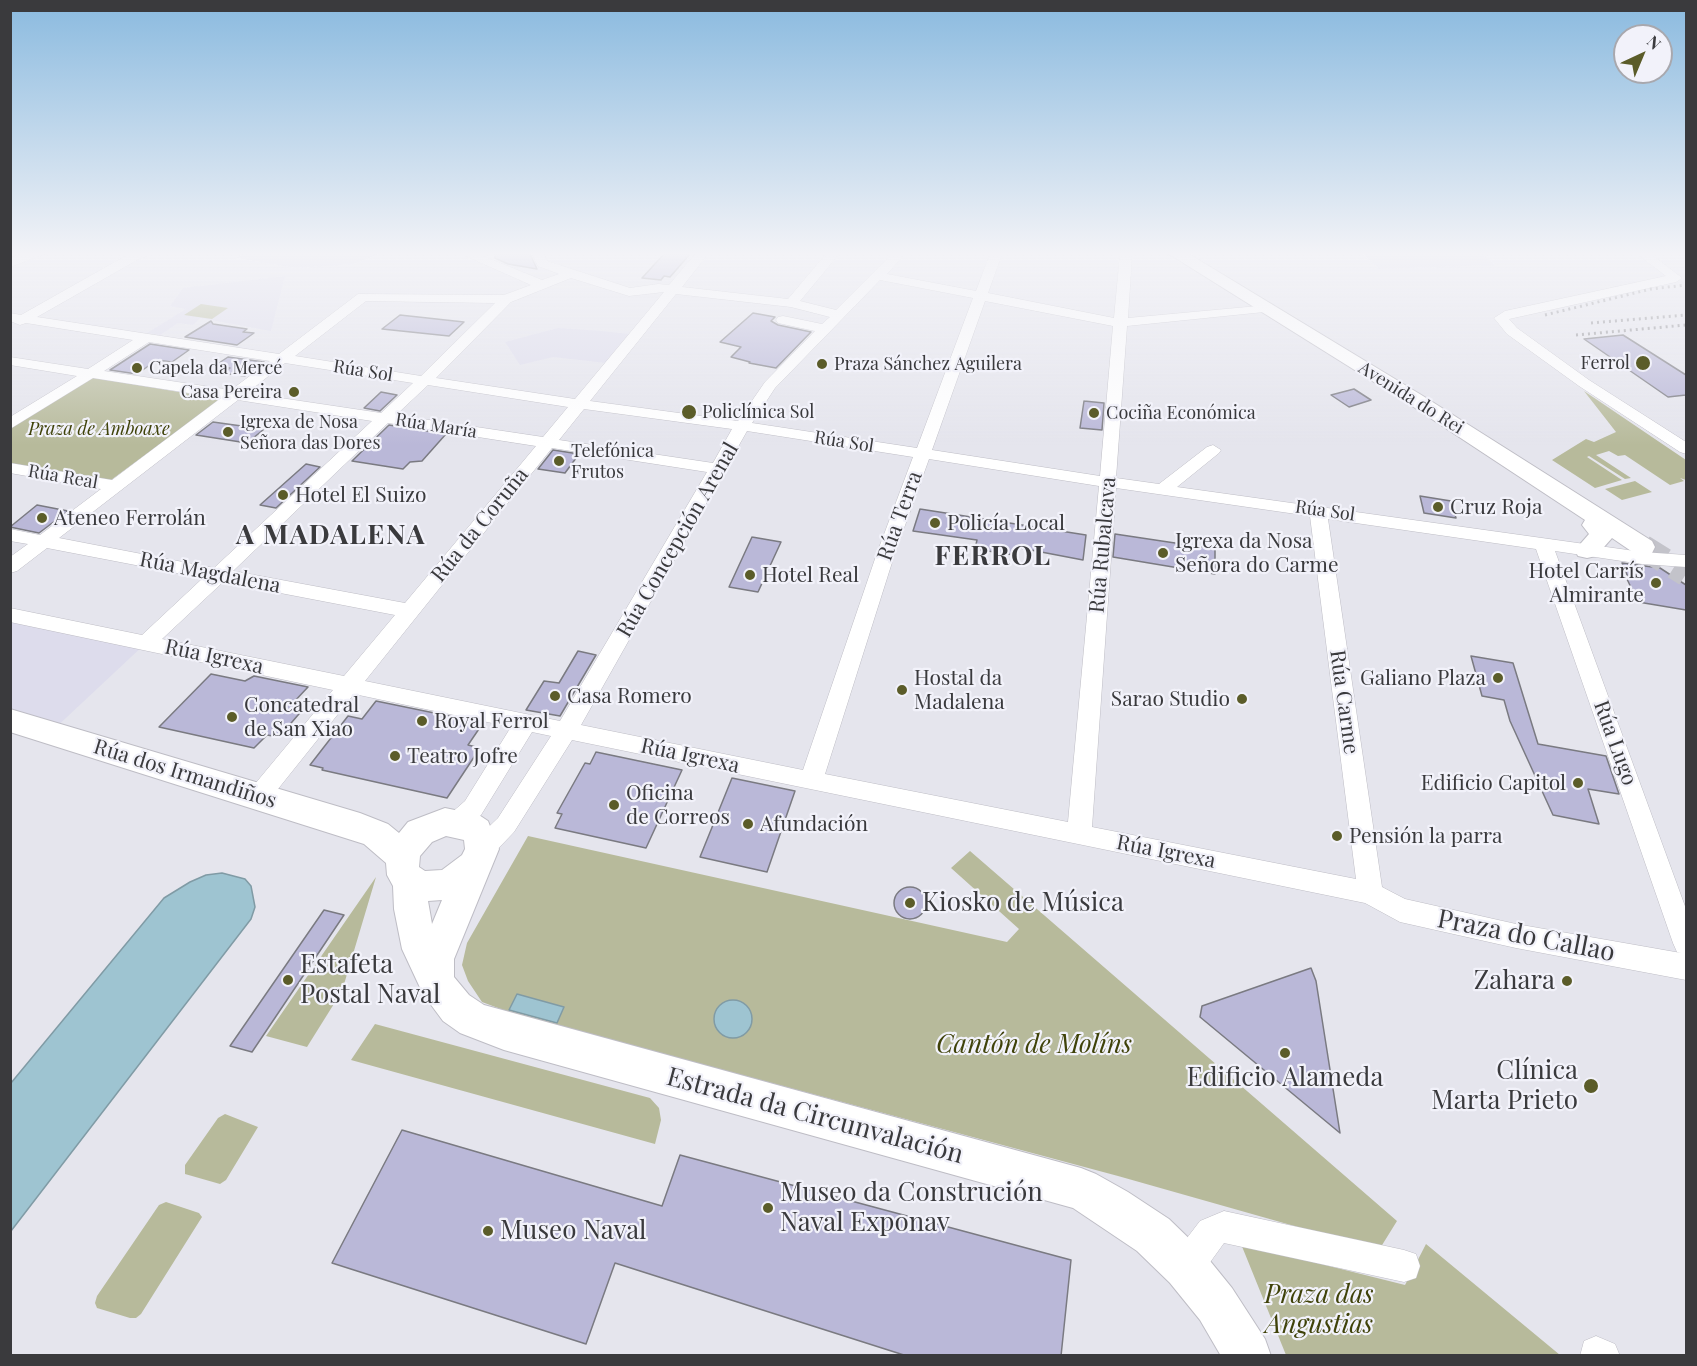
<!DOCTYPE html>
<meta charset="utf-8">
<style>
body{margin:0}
#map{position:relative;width:1697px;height:1366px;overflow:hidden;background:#e5e5ed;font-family:"Playfair Display",serif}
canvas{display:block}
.frame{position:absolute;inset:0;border:12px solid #3a3a3d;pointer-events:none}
.north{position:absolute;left:1613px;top:24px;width:60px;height:60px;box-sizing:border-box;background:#f2f2fa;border:2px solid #a8a8ae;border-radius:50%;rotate:44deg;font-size:16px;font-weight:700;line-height:24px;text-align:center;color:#3a3a3d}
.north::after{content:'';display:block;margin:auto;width:21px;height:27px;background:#5b5c29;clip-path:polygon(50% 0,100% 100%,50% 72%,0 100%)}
</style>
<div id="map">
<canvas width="1697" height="1366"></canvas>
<div class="frame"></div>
<div class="north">N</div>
</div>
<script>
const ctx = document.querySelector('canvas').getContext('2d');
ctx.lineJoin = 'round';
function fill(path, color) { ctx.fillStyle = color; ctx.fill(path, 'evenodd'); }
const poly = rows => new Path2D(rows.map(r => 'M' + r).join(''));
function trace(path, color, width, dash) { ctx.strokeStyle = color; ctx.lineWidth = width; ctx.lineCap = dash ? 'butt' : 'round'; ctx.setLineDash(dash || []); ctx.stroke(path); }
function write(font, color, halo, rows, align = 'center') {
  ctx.font = font + ' "Playfair Display",serif'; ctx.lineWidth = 4.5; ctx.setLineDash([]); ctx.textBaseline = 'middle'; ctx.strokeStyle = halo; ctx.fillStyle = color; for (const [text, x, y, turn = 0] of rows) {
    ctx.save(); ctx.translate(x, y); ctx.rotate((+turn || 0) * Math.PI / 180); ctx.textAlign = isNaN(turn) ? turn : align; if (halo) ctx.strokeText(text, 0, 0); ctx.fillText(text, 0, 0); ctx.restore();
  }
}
const built = poly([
 [243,254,378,254,354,264,295,268,237,258],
 [1363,254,1482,254,1495,265,1379,269],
 [285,276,271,331,200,318,193,325,178,323,160,335,147,333,186,309,170,306,183,288],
 [558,328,602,331,630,334,606,363,553,357,520,365,505,342],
 [11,615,146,643,51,732,11,720]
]);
const green = poly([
 [201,304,228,308,212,319,184,315],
 [90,377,221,399,107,483,11,465,11,427],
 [1584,391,1686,460,1686,480,1680,478,1684,481,1670,485,1625,455,1618,456,1609,451,1596,455,1631,478,1625,479,1589,456,1587,457,1622,480,1595,488,1552,460,1586,439,1594,442,1616,432],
 [1635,481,1652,492,1622,500,1605,489],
 [528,836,1007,942,1019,929,951,868,970,851,1397,1221,1379,1250,1118,1176,514,1014,482,1002,468,981,462,965,467,943],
 [376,877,342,991,307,1047,266,1036],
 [375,1024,650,1098,659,1108,661,1120,655,1144,351,1060],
 [225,1114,258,1127,226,1180,220,1184,185,1174,185,1165,218,1118],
 [166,1202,199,1213,202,1217,141,1314,136,1318,130,1318,97,1308,95,1303,97,1296,159,1205],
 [1241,1244,1405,1285,1426,1244,1560,1355,1286,1355]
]);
const water = poly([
 [222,873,245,879,251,886,255,907,251,919,11,1231,11,1083,164,898,190,882,206,875,222,873],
 [517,994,564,1007,557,1023,509,1010,517,994],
 '714 1019a19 19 0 1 1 38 0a19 19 0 1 1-38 0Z'
]);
const building = poly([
 [495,254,530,254,537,269,508,264,495,258,495,254],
 [664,254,690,254,670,277,664,276,661,280,642,278,664,254],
 [753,313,775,317,771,321,778,325,811,332,776,368,749,363,750,362,731,357,741,347,720,342,753,313],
 [400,315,464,322,449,336,382,329,400,315],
 [211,321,213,324,247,329,243,332,254,333,237,345,185,337,211,321],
 [1623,335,1686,375,1686,395,1668,397,1584,339,1623,335],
 [150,344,189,350,172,362,157,360,137,374,110,370,150,344],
 [228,357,264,362,245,376,222,373,230,368,216,365,228,357],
 [1354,389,1371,400,1349,407,1331,395,1354,389],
 [381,392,397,395,380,411,364,408,381,392],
 [1084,401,1104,403,1102,430,1080,428,1084,401],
 [213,422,256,428,263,430,247,443,196,435,213,422],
 [389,425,446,434,422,461,410,462,403,469,352,461,389,425],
 [553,450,579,454,565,473,538,469,553,450],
 [306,464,320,467,276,508,260,505,306,464],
 [1420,496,1451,501,1456,518,1424,513,1420,496],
 [37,505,68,511,39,533,10,527,37,505],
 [920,509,1086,535,1083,560,1015,547,1014,555,975,549,977,540,913,531,920,509],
 [1115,534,1215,549,1215,574,1113,557,1115,534],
 [752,537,781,542,758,592,729,587,752,537],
 [1622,563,1660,568,1686,585,1686,610,1638,602,1626,577,1628,577,1622,563],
 [578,651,596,655,560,716,526,710,544,681,559,683,578,651],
 [1471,656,1513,663,1538,744,1606,756,1619,794,1588,789,1599,824,1553,815,1510,721,1504,700,1482,696,1471,656],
 [211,674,245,681,254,676,308,687,292,704,305,707,279,737,267,735,254,748,159,727,211,674],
 [376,701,483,723,468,745,480,748,447,798,322,770,323,768,310,765,348,716,362,719,376,701],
 [596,752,682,770,646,848,555,828,562,814,557,813,585,763,590,764,596,752],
 [732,778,795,791,767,872,700,857,732,778],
 '894 903a16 16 0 1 1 32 0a16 16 0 1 1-32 0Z',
 [324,910,344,915,252,1052,230,1046,324,910],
 [1311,968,1316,981,1340,1133,1200,1017,1202,1006,1311,968],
 [402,1130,662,1206,680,1155,1071,1260,1061,1356,907,1356,615,1263,586,1344,332,1263,402,1130]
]);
const secondaryTunnel = poly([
 [1643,547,1686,574]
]);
const minor = poly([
 [21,254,45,254,10,267,10,258,21,254],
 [129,254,152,254,137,260,37,317,279,354,358,294,504,295,531,285,461,254,478,254,542,280,559,274,538,266,532,254,544,254,547,261,630,288,658,284,669,285,695,254,708,254,682,287,788,299,826,254,839,254,800,301,836,310,892,254,905,254,887,274,976,291,990,254,1002,254,988,293,1114,318,1120,254,1132,254,1128,318,1269,305,1271,308,1269,311,1264,312,1127,326,1116,478,1159,484,1207,447,1213,445,1221,450,1219,453,1177,487,1642,552,1686,555,1686,567,1642,564,1555,551,1686,909,1686,980,1516,948,1400,922,1365,903,572,740,514,832,491,856,482,860,473,856,470,849,473,842,498,818,551,736,532,732,481,815,466,828,458,831,450,828,446,821,450,814,465,801,511,727,354,694,266,804,258,807,250,804,246,797,250,790,333,690,10,622,10,608,142,635,203,578,47,548,17,571,10,573,10,557,28,544,10,541,10,529,40,535,101,489,10,473,10,463,112,480,221,398,93,378,10,429,10,417,77,376,10,365,10,357,88,369,133,340,26,323,20,325,10,321,10,313,21,315,129,254],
 [571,278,629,296,664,292,575,399,436,378,511,302,571,278],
 [880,280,973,298,917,448,752,423,775,388,880,280],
 [676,294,791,307,830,317,822,324,783,316,778,317,776,320,778,323,815,331,765,382,738,421,590,401,676,294],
 [366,301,495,303,421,376,295,356,366,301],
 [985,301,1113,326,1100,476,932,450,985,301],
 [149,342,270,361,231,390,104,371,149,342],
 [285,363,413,383,381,413,247,393,285,363],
 [428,385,568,407,543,437,396,415,428,385],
 [238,400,372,421,214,568,59,538,238,400],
 [584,409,732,429,713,463,559,440,584,409],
 [388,423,536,446,405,603,233,571,388,423],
 [747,431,913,457,877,553,803,770,581,725,747,431],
 [552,448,707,472,560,721,365,681,552,448],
 [929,459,1099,486,1068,822,825,774,895,553,929,459],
 [1116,488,1310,516,1356,879,1092,827,1116,488],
 [1328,519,1536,549,1673,943,1677,952,1681,953,1516,924,1405,899,1382,887,1328,519],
 [223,582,395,615,344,676,162,639,223,582],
 [1637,254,1651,254,1682,278,1676,282,1509,319,1517,328,1589,380,1686,442,1686,454,1680,452,1579,386,1507,334,1494,318,1505,311,1666,276,1637,254],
 [1224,1211,1404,1250,1416,1254,1420,1266,1416,1278,1404,1282,1224,1243,1198,1279,1186,1284,1174,1279,1169,1267,1174,1255,1200,1221,1224,1211],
 [1596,1336,1615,1344,1620,1356,1580,1356,1584,1341,1596,1336]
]);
const secondary = poly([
 [1169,254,1189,254,1423,396,1652,541,1655,547,1652,553,1643,555,1634,553,1612,538,1596,556,1587,558,1578,556,1575,550,1589,534,1582,525,1585,520,1409,404,1169,254],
 [10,709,360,813,388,824,399,833,408,822,445,808,479,815,488,821,499,849,454,959,454,977,469,995,484,1005,1081,1168,1096,1174,1128,1192,1169,1219,1202,1251,1232,1288,1265,1339,1271,1356,1221,1356,1200,1320,1170,1283,1137,1251,1073,1208,504,1050,460,1033,443,1021,423,994,402,949,394,909,393,886,387,875,386,863,364,844,10,732,10,709],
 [446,836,464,840,465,849,462,855,442,870,425,871,419,867,420,856,432,842,446,836],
 [442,900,432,924,428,901,442,900]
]);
const rail = poly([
 [1545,315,1651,289,1686,285],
 [1591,323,1686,315],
 [1576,335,1686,325]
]);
const markers = [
 [1643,363,8,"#5b5c29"],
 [822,364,6,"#5b5c29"],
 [137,368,6,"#5b5c29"],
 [294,392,6,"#5b5c29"],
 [689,412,8,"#5b5c29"],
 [1094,413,6,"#5b5c29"],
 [228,432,6,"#5b5c29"],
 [559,461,6,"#5b5c29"],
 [283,495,6,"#5b5c29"],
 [1438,507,6,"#5b5c29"],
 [42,518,6,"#5b5c29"],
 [935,523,6,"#5b5c29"],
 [1163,553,6,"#5b5c29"],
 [750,575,6,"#5b5c29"],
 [1656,583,6,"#5b5c29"],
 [1498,678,6,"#5b5c29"],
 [902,690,6,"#5b5c29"],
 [555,696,6,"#5b5c29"],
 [1242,699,6,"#5b5c29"],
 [232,717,6,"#5b5c29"],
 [422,721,6,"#5b5c29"],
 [395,756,6,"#5b5c29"],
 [1578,783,6,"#5b5c29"],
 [614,805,6,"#5b5c29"],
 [748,824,6,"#5b5c29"],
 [1337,836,6,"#5b5c29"],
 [910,903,6,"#5b5c29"],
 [288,980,6,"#5b5c29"],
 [1567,981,6,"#5b5c29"],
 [1285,1053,6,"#5b5c29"],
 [1591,1086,8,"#5b5c29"],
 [768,1208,6,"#5b5c29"],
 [488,1231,6,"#5b5c29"]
];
const farPoinames = [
 ["Ferrol",1630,363,"right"],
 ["Praza Sánchez Aguilera",834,364],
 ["Capela da Mercé",149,368],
 ["Casa Pereira",282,392,"right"],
 ["Policlínica Sol",702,412],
 ["Cociña Económica",1106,413],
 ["Igrexa de Nosa",240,422],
 ["Señora das Dores",240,443],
 ["Telefónica",571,451],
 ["Frutos",571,472]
];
const farStreetnames = [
 ["Rúa Sol",363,371,9],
 ["Avenida do Rei",1411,398,32],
 ["Rúa María",436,426,9],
 ["Rúa Sol",844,442,9],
 ["Rúa Real",63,477,10],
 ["Rúa Sol",1325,511,8]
];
const farParknames = [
 ["Praza de Amboaxe",99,429]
];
const poiNames = [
 ["Hotel El Suizo",295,495],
 ["Cruz Roja",1450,507],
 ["Ateneo Ferrolán",54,518],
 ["Policía Local",947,523],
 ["Igrexa da Nosa",1175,541],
 ["Señora do Carme",1175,565],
 ["Hotel Carrís",1644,571,"right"],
 ["Almirante",1644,595,"right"],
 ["Hotel Real",762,575],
 ["Hostal da",914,678],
 ["Madalena",914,702],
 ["Galiano Plaza",1486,678,"right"],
 ["Casa Romero",567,696],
 ["Sarao Studio",1230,699,"right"],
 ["Concatedral",244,705],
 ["de San Xiao",244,729],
 ["Royal Ferrol",434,721],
 ["Teatro Jofre",407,756],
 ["Edificio Capitol",1566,783,"right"],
 ["Oficina",626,793],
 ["de Correos",626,817],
 ["Afundación",760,824],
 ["Pensión la parra",1349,836]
];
const streetNames = [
 ["Rúa Terra",900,516,-70],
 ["Rúa da Coruña",480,525,-51],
 ["Rúa Concepción Arenal",678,540,-60],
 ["Rúa Rubalcava",1103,545,-85],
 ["Rúa Magdalena",210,573,11],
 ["Rúa Igrexa",214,657,12],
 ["Rúa Carme",1344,702,82],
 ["Rúa Lugo",1615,743,70],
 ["Rúa Igrexa",690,756,12],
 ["Rúa dos Irmandiños",185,774,17],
 ["Rúa Igrexa",1166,852,11]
];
const nearPoinames = [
 ["Kiosko de Música",922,903],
 ["Estafeta",300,965],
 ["Postal Naval",300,995],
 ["Zahara",1555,981,"right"],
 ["Clínica",1578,1071,"right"],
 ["Marta Prieto",1578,1101,"right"],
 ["Edificio Alameda",1285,1078,"center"],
 ["Museo da Construción",780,1193],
 ["Naval Exponav",780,1223],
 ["Museo Naval",500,1231]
];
const nearStreetnames = [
 ["Praza do Callao",1526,936,11],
 ["Estrada da Circunvalación",815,1116,15]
];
const nearParknames = [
 ["Cantón de Molíns",1034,1045],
 ["Praza das",1319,1295],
 ["Angustias",1319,1325]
];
const districtNames = [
 ["A MADALENA",331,536],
 ["FERROL",993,557]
];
fill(built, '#dddcec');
fill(green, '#b7ba9b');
fill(water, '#9ec4d1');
trace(water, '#809ba5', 1.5);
fill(building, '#bab8d8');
trace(building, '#7a7a81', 1.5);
trace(secondaryTunnel, '#c3c3ca', 25, [25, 12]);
trace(minor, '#bebdc5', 1);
trace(secondary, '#bebdc5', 2);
fill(minor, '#fff');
fill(secondary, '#fff');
trace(rail, '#8e8e93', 3, [2, 4]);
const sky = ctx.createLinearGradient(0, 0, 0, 445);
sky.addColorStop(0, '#8abadf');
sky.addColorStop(0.57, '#f3f3f7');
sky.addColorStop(1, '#f3f3f700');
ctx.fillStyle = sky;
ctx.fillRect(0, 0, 1697, 445);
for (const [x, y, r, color] of markers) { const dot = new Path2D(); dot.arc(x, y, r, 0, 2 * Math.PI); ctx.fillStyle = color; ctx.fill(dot); trace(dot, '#f2f2fa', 2); }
write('18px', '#3a3a3d', '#f2f2fa', farPoinames, 'left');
write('18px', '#3a3a3d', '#f2f2fa', farStreetnames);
write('italic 18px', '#3f4209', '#f2f2fa', farParknames);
write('21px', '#3a3a3d', '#f2f2fa', poiNames, 'left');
write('21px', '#3a3a3d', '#f2f2fa', streetNames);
write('26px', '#3a3a3d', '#f2f2fa', nearPoinames, 'left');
write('26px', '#3a3a3d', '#f2f2fa', nearStreetnames);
write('italic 26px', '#3f4209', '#f2f2fa', nearParknames);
ctx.letterSpacing = '1.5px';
write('bold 27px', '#3a3a3d', '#f2f2fa', districtNames);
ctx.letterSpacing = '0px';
</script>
